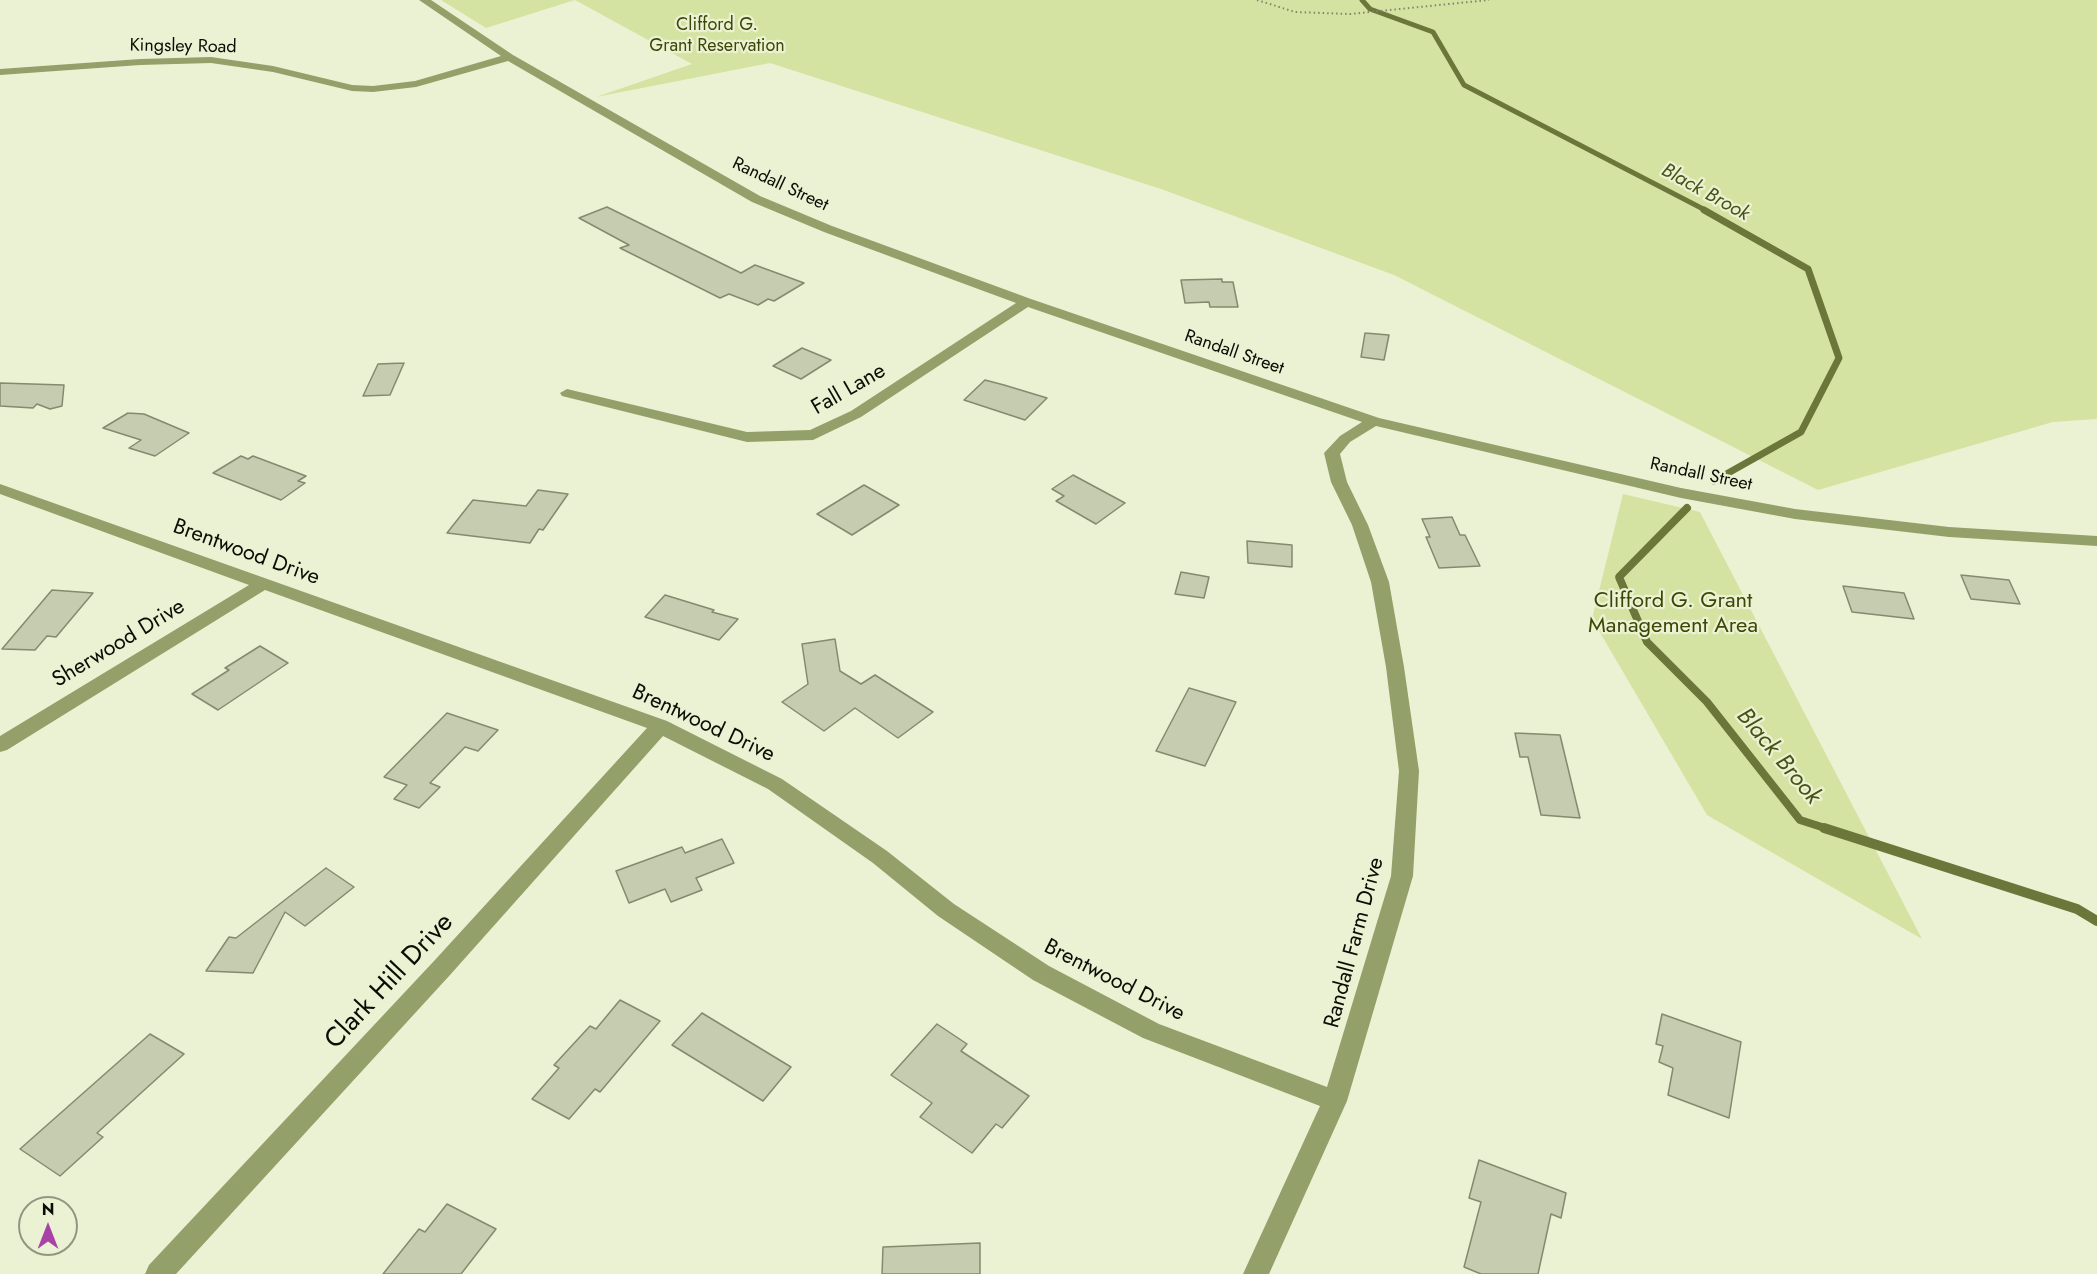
<!DOCTYPE html>
<style>
body{margin:0}
#map{position:relative;width:2097px;height:1274px;overflow:hidden;background:#ebf2d4;font-family:Jost,sans-serif}
canvas{display:block}
.north{position:absolute;left:18px;top:1196px;width:60px;height:60px;box-sizing:border-box;background:#ebf2d4;border:2px solid #919681;border-radius:50%;rotate:0deg;font-size:16px;font-weight:700;line-height:24px;text-align:center;color:#0a0d04}
.north::after{content:'';display:block;margin:auto;width:21px;height:27px;background:#a842a6;clip-path:polygon(50% 0,100% 100%,50% 72%,0 100%)}
</style>
<div id="map">
<canvas width="2097" height="1274"></canvas>
<div class="north">N</div>
</div>
<script>
const ctx = document.querySelector('canvas').getContext('2d');
ctx.lineJoin = 'round';
function fill(path, color) { ctx.fillStyle = color; ctx.fill(path, 'evenodd'); }
const poly = rows => new Path2D(rows.map(r => 'M' + r).join(''));
function trace(path, color, width, dash) { ctx.strokeStyle = color; ctx.lineWidth = width; ctx.lineCap = dash ? 'butt' : 'round'; ctx.setLineDash(dash || []); ctx.stroke(path); }
function write(font, color, halo, rows, align = 'center') {
  ctx.font = font + ' Jost,sans-serif'; ctx.lineWidth = 4.5; ctx.setLineDash([]); ctx.textBaseline = 'middle'; ctx.strokeStyle = halo; ctx.fillStyle = color; for (const [text, x, y, turn = 0] of rows) {
    ctx.save(); ctx.translate(x, y); ctx.rotate((+turn || 0) * Math.PI / 180); ctx.textAlign = isNaN(turn) ? turn : align; if (halo) ctx.strokeText(text, 0, 0); ctx.fillText(text, 0, 0); ctx.restore();
  }
}
const green = poly([
 [441,0,575,0,486,28],
 [575,0,2097,0,2097,419,2053,422,1818,490,1394,275,1161,189,770,63,596,97,692,64],
 [1623,494,1700,512,1922,939,1707,815,1592,619]
]);
const streamFar3 = poly([
 [1362,0,1370,9,1433,32,1464,85,1707,211]
]);
const streamFar2 = poly([
 [1704,210,1808,269,1839,358,1801,432,1714,481]
]);
const streamFar1 = poly([
 [1687,508,1619,577,1647,642,1707,702,1800,820,1828,829]
]);
const stream = poly([
 [1824,828,2077,909,2097,921]
]);
const building = poly([
 [607,207,741,273,755,265,804,283,774,301,768,299,758,305,729,294,720,298,620,248,629,245,579,218,607,207],
 [1222,279,1222,282,1233,282,1238,307,1210,307,1209,302,1185,303,1181,280,1222,279],
 [1365,333,1389,335,1384,360,1361,357,1365,333],
 [802,348,831,360,801,379,773,366,802,348],
 [404,363,390,395,363,396,378,364,404,363],
 [985,380,1004,385,1047,398,1025,420,964,400,985,380],
 [0,383,64,385,62,406,50,409,37,404,33,408,0,406,0,383],
 [128,413,144,414,189,433,155,456,129,448,141,440,103,428,128,413],
 [241,456,248,459,253,456,306,476,298,481,305,483,281,500,213,473,241,456],
 [1073,475,1125,503,1096,524,1056,501,1064,496,1052,489,1073,475],
 [864,485,899,505,852,535,817,514,864,485],
 [538,490,568,494,543,530,539,529,530,543,447,533,473,500,526,506,538,490],
 [1452,517,1460,535,1465,535,1480,566,1439,568,1426,537,1430,537,1422,519,1452,517],
 [1247,541,1292,545,1292,567,1248,563,1247,541],
 [1181,572,1209,577,1204,598,1175,594,1181,572],
 [1961,575,2009,580,2020,604,1971,599,1961,575],
 [1843,586,1904,593,1914,619,1852,612,1843,586],
 [52,590,93,593,56,637,47,636,35,650,2,649,52,590],
 [665,595,714,610,712,612,738,619,719,640,645,617,665,595],
 [835,639,840,671,861,684,875,675,933,712,898,738,855,708,824,731,782,702,808,684,802,644,835,639],
 [260,646,288,663,218,710,192,694,229,670,225,668,260,646],
 [1189,688,1236,702,1205,766,1156,751,1189,688],
 [447,713,498,730,478,751,465,747,430,783,440,787,419,808,394,799,407,785,384,777,447,713],
 [1515,733,1560,735,1580,818,1541,815,1528,757,1520,757,1515,733],
 [722,839,734,863,696,878,702,890,671,902,665,889,629,903,616,871,682,847,685,853,722,839],
 [326,868,354,887,305,926,285,912,253,973,206,971,229,937,236,938,326,868],
 [620,1000,660,1021,600,1092,595,1089,569,1119,532,1099,559,1068,554,1065,590,1026,596,1029,620,1000],
 [702,1013,791,1067,763,1101,672,1045,702,1013],
 [1662,1014,1741,1042,1729,1118,1668,1095,1673,1068,1659,1062,1663,1046,1656,1044,1662,1014],
 [937,1024,967,1044,961,1051,1029,1096,1002,1128,996,1124,972,1153,920,1117,932,1103,891,1075,937,1024],
 [150,1034,184,1054,97,1133,103,1137,60,1176,20,1149,150,1034],
 [1479,1160,1566,1193,1561,1218,1551,1214,1538,1274,1481,1274,1464,1267,1481,1202,1469,1198,1479,1160],
 [447,1204,496,1229,461,1274,383,1274,419,1229,425,1232,447,1204],
 [980,1243,980,1274,882,1274,883,1247,980,1243]
]);
const path = poly([
 [1257,0,1295,12,1350,14,1489,0]
]);
const minor = poly([
 [419,0,431,0,513,55,760,196,832,226,1031,299,1379,418,1681,488,1795,509,1949,527,2097,536,2097,546,1949,537,1795,519,1681,498,1376,426,1350,442,1340,454,1347,482,1368,525,1389,582,1404,667,1419,771,1413,876,1347,1101,1269,1274,1243,1274,1320,1106,1143,1038,1033,980,938,916,873,863,768,789,663,736,450,975,176,1274,145,1274,149,1265,434,961,647,728,265,590,7,750,0,752,0,736,249,585,0,494,0,484,667,721,782,779,887,851,954,904,1049,966,1159,1024,1327,1087,1391,876,1399,771,1386,667,1371,582,1352,525,1331,482,1324,453,1340,436,1362,422,1028,307,861,417,813,440,747,442,562,396,560,393,567,389,747,432,810,430,851,411,1016,303,824,232,752,202,508,61,416,87,373,92,352,91,273,72,211,63,140,65,0,75,0,69,140,59,211,57,273,66,352,85,373,86,415,81,501,56,419,0]
]);
const farParknames = [
 ["Clifford G.",717,26],
 ["Grant Reservation",717,47]
];
const farStreetnames = [
 ["Kingsley Road",183,47,1],
 ["Randall Street",780,185,25],
 ["Randall Street",1234,353,19],
 ["Randall Street",1701,475,12]
];
const farWaternames = [
 ["Black Brook",1705,193,29]
];
const streetNames = [
 ["Fall Lane",849,390,-30],
 ["Brentwood Drive",246,553,20],
 ["Sherwood Drive",119,644,-31],
 ["Brentwood Drive",703,724,25],
 ["Randall Farm Drive",1355,943,-75],
 ["Brentwood Drive",1114,981,27]
];
const parkNames = [
 ["Clifford G. Grant",1673,602],
 ["Management Area",1673,627]
];
const waterNames = [
 ["Black Brook",1778,757,50]
];
const nearStreetnames = [
 ["Clark Hill Drive",390,982,-47]
];
fill(green, '#d4e3a2');
trace(streamFar3, '#6b773a', 5);
trace(streamFar2, '#6b773a', 7);
trace(streamFar1, '#6b773a', 8);
trace(stream, '#6b773a', 10);
fill(building, '#c5ccaf');
trace(building, '#848a6e', 1.5);
trace(path, '#808571', 2, [1.5, 3]);
fill(minor, '#94a069');
write('18px', '#3d4705', '#ebf2d4', farParknames);
write('18px', '#0a0d04', '#ebf2d4', farStreetnames);
write('italic 20px', '#485215', '#ebf2d4', farWaternames);
write('22px', '#0a0d04', '#ebf2d4', streetNames);
write('22px', '#3d4705', '#ebf2d4', parkNames);
write('italic 24px', '#485215', '#ebf2d4', waterNames);
write('27px', '#0a0d04', '#ebf2d4', nearStreetnames);
</script>
